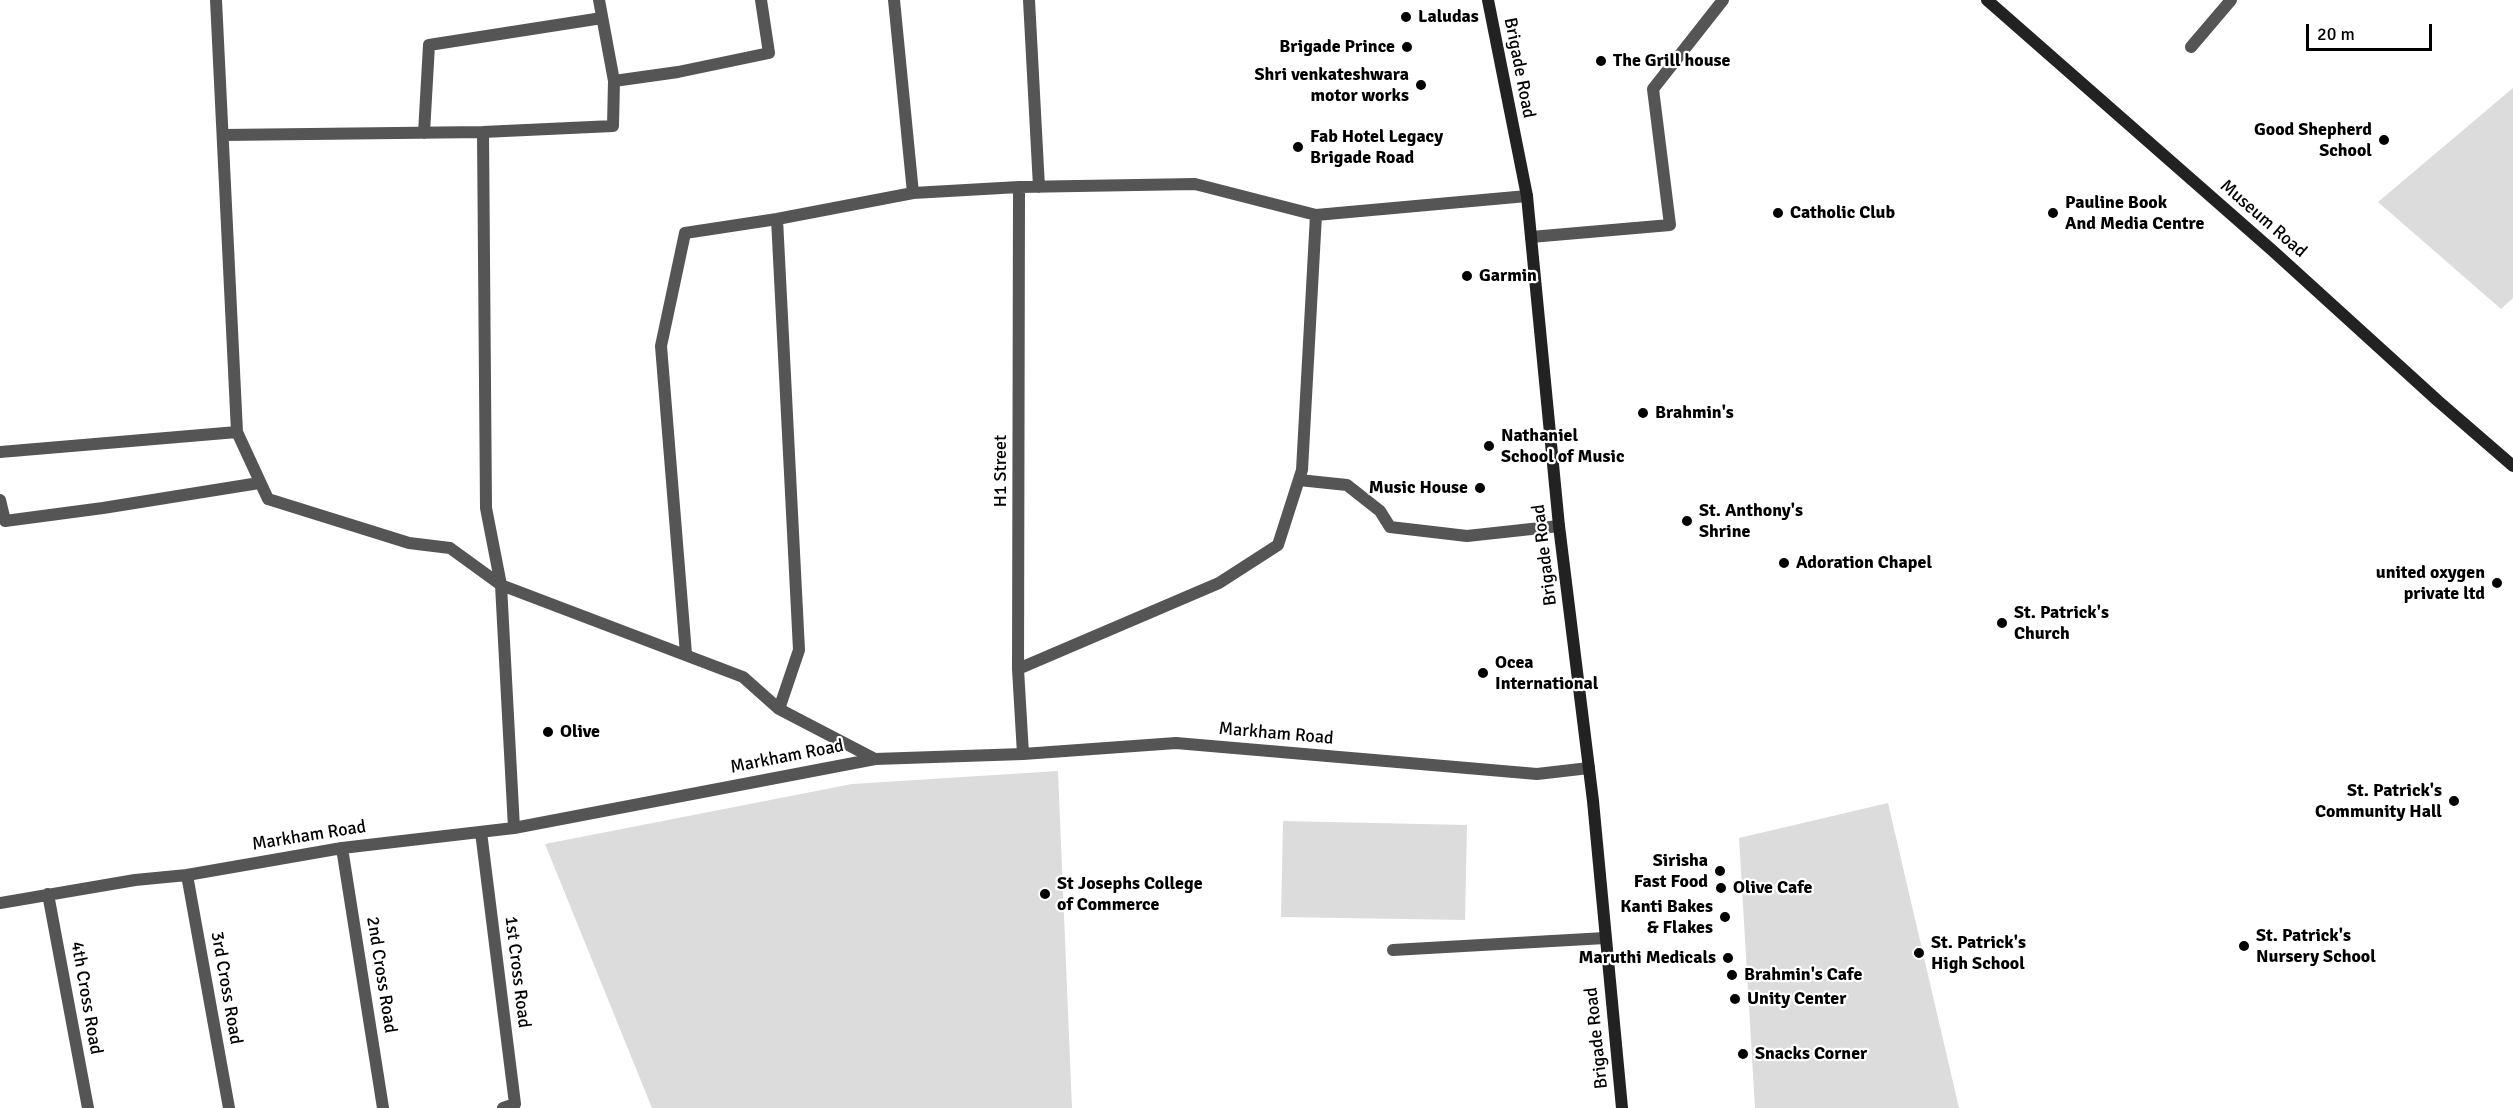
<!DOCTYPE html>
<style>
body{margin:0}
#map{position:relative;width:2513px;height:1108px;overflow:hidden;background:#fff;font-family:Signika,sans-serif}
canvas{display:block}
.scale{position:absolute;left:2306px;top:24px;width:126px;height:27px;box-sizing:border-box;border:3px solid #000;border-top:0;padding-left:8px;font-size:18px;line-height:21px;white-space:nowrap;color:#000;-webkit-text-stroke:4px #fff;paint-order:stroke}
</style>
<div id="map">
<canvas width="2513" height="1108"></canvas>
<div class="scale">20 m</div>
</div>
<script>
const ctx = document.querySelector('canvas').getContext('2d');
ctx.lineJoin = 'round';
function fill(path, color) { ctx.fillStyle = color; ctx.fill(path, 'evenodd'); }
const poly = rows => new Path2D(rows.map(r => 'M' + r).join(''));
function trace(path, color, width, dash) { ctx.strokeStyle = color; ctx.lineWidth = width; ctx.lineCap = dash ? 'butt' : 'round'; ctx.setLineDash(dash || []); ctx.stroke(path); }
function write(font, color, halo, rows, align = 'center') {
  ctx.font = font + ' Signika,sans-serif'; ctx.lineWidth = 4.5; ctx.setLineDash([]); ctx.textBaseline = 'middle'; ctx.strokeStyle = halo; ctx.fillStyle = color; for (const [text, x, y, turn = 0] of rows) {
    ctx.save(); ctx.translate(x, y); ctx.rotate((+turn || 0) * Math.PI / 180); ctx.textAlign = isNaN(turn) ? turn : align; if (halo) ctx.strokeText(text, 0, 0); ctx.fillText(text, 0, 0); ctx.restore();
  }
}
const green = poly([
 [2513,88,2513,298,2501,309,2378,202],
 [1058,771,1072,1108,652,1108,545,844,852,784],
 [1888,803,1959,1108,1755,1108,1739,838],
 [1283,821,1467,825,1465,920,1281,917]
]);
const lane = poly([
 [2191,47,2231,0],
 [1531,237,1670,225,1653,89,1723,0],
 [1393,950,1605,938]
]);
const street = poly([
 [216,0,237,432],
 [894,0,913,193],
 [1029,0,1039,187],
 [614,81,678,72,769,53,761,0],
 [483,132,486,508,501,585,514,828],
 [424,133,429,45,602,18],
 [223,135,483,132,613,126,614,81,599,0],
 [1019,187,1018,669,1023,754],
 [777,219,799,650,779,709],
 [0,452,237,432,268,499,409,543,450,548,501,585,743,677,779,709,875,759],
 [1299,480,1347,485,1380,511,1390,527,1467,536,1559,526],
 [0,500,5,521,103,508,259,483],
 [686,654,661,346,685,233,777,219,913,193,1019,187,1195,184,1316,215,1527,196],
 [1018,669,1219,583,1278,545,1302,470,1316,215],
 [481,832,515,1104,503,1108],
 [342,848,383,1108],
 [187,875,229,1108],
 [48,894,88,1108],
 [0,903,135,880,187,875,342,848,514,828,875,759,1023,754,1176,743,1537,774,1589,768]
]);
const secondary = poly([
 [1488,0,1527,196,1559,526,1593,801,1622,1108],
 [1987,0,2273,251,2438,401,2513,466]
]);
const markers = [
 [1406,17,6,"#000"],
 [1407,47,6,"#000"],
 [1601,61,6,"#000"],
 [1421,85,6,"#000"],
 [2384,140,6,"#000"],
 [1298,147,6,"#000"],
 [1778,213,6,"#000"],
 [2053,213,6,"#000"],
 [1467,276,6,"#000"],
 [1643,413,6,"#000"],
 [1489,446,6,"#000"],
 [1480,488,6,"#000"],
 [1687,521,6,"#000"],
 [1784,563,6,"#000"],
 [2497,583,6,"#000"],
 [2002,623,6,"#000"],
 [1483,673,6,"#000"],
 [548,732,6,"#000"],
 [2454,801,6,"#000"],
 [1720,871,6,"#000"],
 [1721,888,6,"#000"],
 [1045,894,6,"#000"],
 [1725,917,6,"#000"],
 [2244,946,6,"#000"],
 [1919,953,6,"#000"],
 [1728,958,6,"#000"],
 [1732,975,6,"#000"],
 [1735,999,6,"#000"],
 [1743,1054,6,"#000"]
];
const poiNames = [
 ["Laludas",1418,17],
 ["Brigade Prince",1395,47,"right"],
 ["The Grill house",1613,61],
 ["Shri venkateshwara",1409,75,"right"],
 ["motor works",1409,96,"right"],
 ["Good Shepherd",2372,130,"right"],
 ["School",2372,151,"right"],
 ["Fab Hotel Legacy",1310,137],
 ["Brigade Road",1310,158],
 ["Pauline Book",2065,203],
 ["And Media Centre",2065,224],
 ["Catholic Club",1790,213],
 ["Garmin",1479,276],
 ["Brahmin's",1655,413],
 ["Nathaniel",1501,436],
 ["School of Music",1501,457],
 ["Music House",1468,488,"right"],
 ["St. Anthony's",1699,511],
 ["Shrine",1699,532],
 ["Adoration Chapel",1796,563],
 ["united oxygen",2485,573,"right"],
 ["private ltd",2485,594,"right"],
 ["St. Patrick's",2014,613],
 ["Church",2014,634],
 ["Ocea",1495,663],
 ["International",1495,684],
 ["Olive",560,732],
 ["St. Patrick's",2442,791,"right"],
 ["Community Hall",2442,812,"right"],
 ["Sirisha",1708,861,"right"],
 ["Fast Food",1708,882,"right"],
 ["St Josephs College",1057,884],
 ["of Commerce",1057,905],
 ["Olive Cafe",1733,888],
 ["Kanti Bakes",1713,907,"right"],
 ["& Flakes",1713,928,"right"],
 ["St. Patrick's",2256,936],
 ["Nursery School",2256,957],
 ["St. Patrick's",1931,943],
 ["High School",1931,964],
 ["Maruthi Medicals",1716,958,"right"],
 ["Brahmin's Cafe",1744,975],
 ["Unity Center",1747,999],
 ["Snacks Corner",1755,1054]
];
const streetNames = [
 ["Brigade Road",1519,68,79],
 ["Museum Road",2263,219,41],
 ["H1 Street",1001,471,-90],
 ["Brigade Road",1545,555,-97],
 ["Markham Road",1276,734,5],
 ["Markham Road",787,757,-11],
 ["Markham Road",309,836,-9],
 ["1st Cross Road",517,972,83],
 ["2nd Cross Road",381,975,81],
 ["3rd Cross Road",226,988,80],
 ["4th Cross Road",86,998,80],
 ["Brigade Road",1597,1038,-96]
];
fill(green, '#dcdcdc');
trace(lane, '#555', 12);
trace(street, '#555', 12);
trace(secondary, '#222', 12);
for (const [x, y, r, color] of markers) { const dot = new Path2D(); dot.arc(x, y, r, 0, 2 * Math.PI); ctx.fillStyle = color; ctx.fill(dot); trace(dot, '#fff', 2); }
write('bold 18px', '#000', '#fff', poiNames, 'left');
write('18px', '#000', '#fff', streetNames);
</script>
